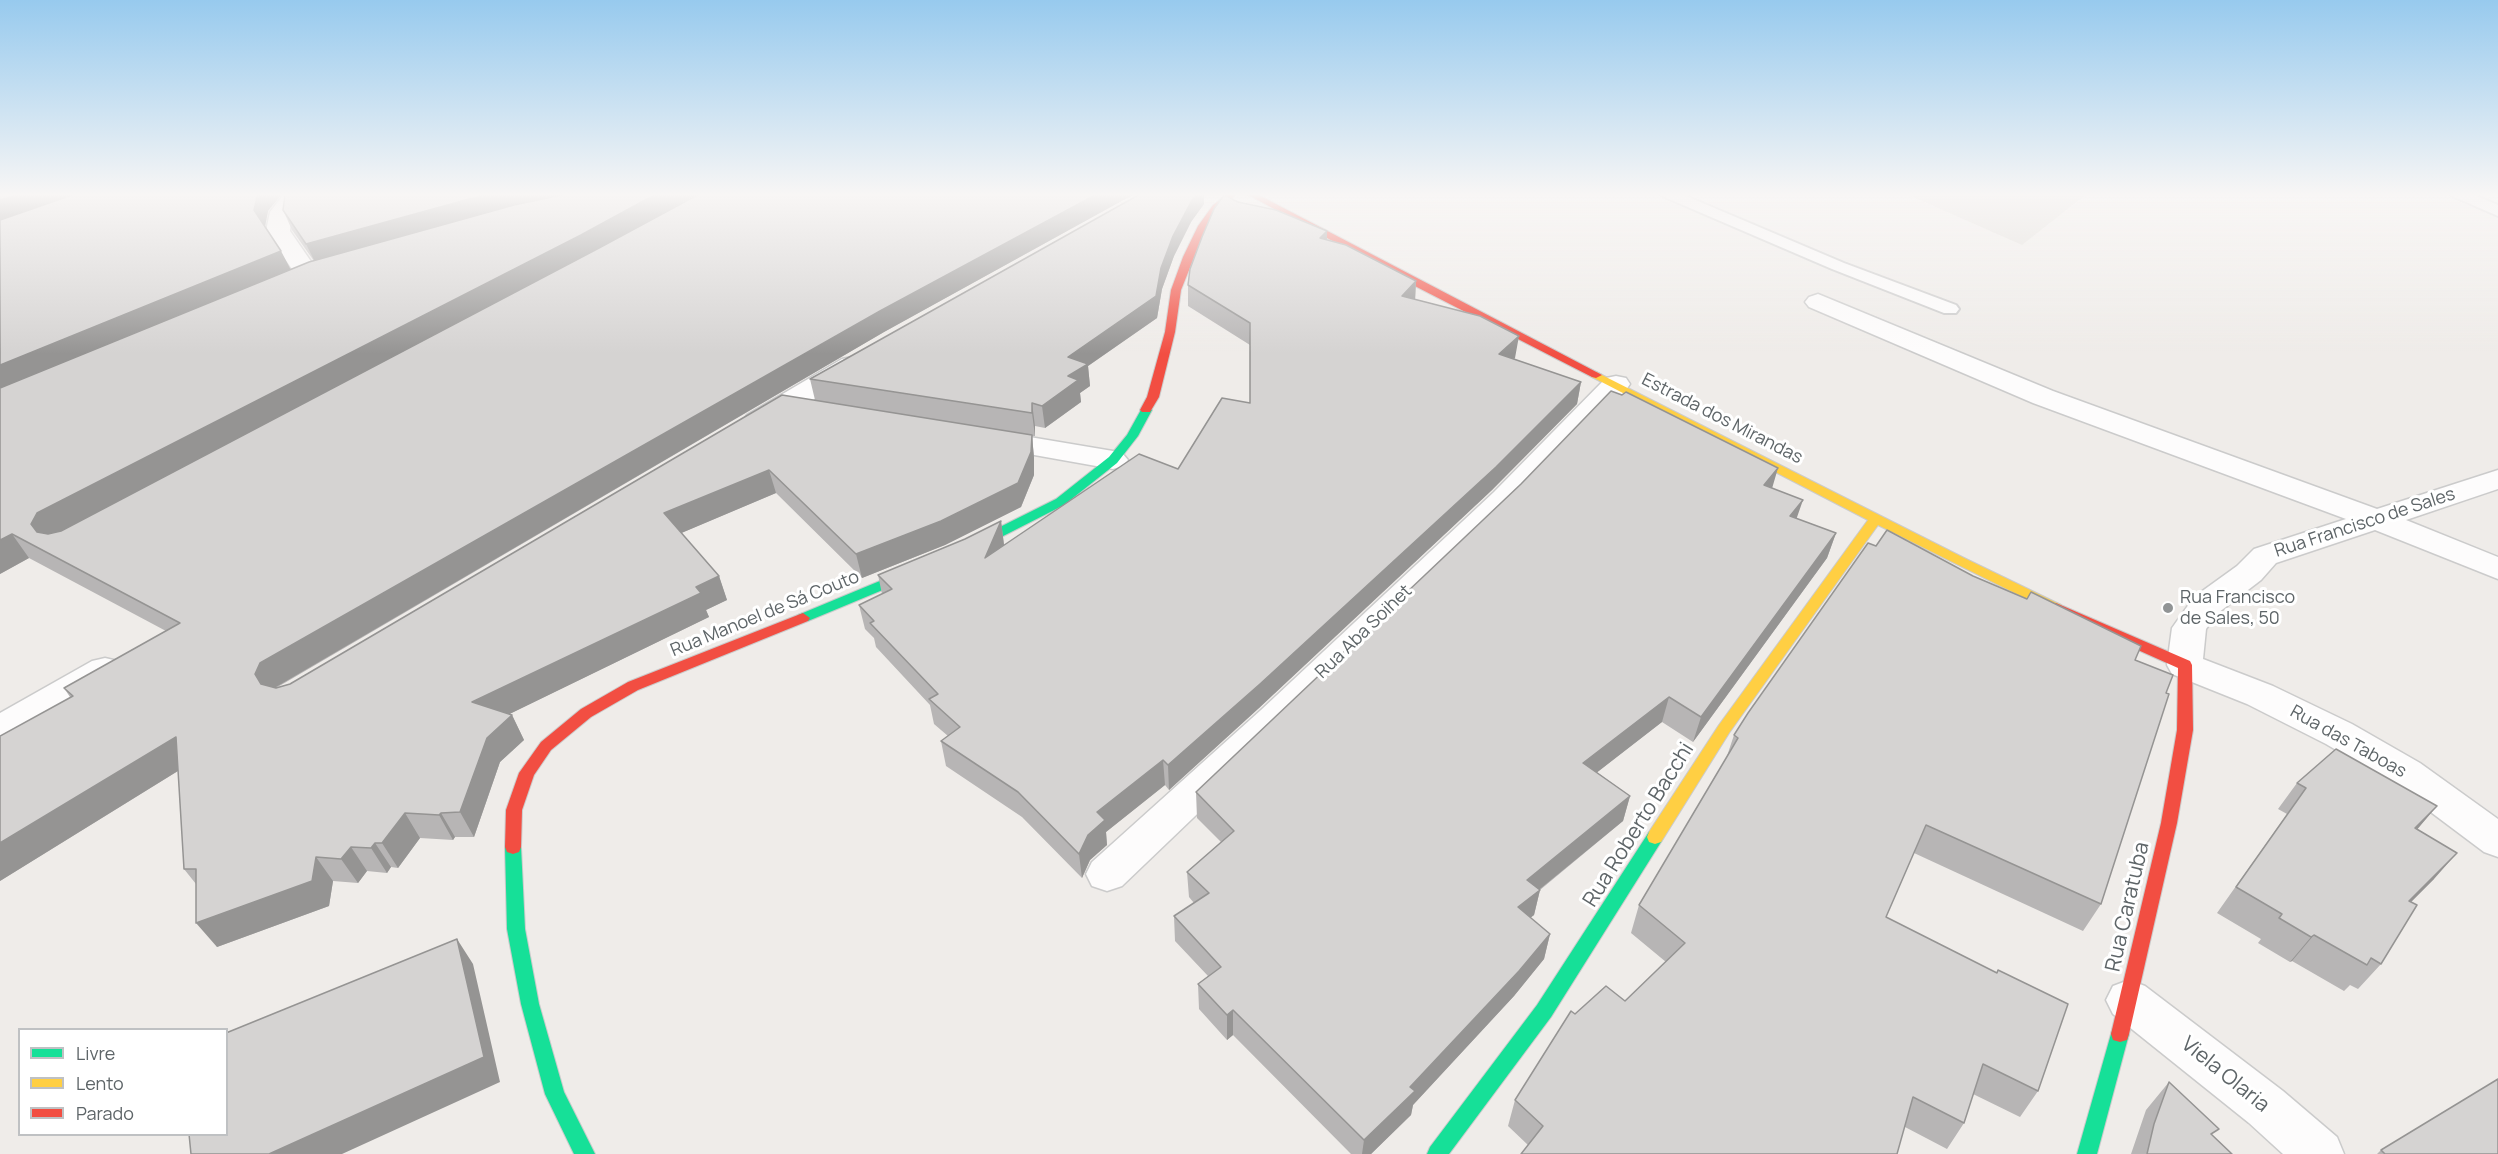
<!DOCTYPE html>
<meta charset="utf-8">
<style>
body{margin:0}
#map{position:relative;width:2498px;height:1154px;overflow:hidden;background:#efece9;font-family:Manrope,sans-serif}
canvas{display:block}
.legend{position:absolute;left:18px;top:1028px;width:210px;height:108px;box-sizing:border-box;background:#fff;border:2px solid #bfc1c3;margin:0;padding:8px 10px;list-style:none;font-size:18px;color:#5e6568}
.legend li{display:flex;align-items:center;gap:12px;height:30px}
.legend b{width:30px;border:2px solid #bfc1c3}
</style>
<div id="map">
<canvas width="2498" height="1154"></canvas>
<ul class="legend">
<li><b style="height:8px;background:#16e098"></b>Livre</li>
<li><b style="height:8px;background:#ffcf43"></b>Lento</li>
<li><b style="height:8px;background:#f24e42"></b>Parado</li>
</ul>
</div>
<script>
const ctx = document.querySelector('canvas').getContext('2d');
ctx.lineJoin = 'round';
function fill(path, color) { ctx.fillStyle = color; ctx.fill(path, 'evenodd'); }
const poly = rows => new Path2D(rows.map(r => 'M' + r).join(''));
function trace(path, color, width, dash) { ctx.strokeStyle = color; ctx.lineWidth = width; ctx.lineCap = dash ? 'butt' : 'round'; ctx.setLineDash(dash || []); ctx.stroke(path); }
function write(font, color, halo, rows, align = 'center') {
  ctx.font = font + ' Manrope,sans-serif'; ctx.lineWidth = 6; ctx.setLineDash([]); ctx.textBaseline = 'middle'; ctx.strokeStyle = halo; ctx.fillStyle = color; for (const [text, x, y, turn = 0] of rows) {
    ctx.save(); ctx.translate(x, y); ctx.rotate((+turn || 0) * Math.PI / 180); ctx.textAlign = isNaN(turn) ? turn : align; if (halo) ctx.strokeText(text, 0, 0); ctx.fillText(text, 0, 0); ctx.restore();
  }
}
const education = poly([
 [1904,193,2088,193,2022,245]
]);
const lane = poly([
 [1660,193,1679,193,1844,263,1956,305,1959,309,1956,313,1944,313,1832,269,1662,196,1660,193],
 [2450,193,2469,193,2498,205,2498,216,2452,196,2450,193]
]);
const street = poly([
 [285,193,308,193,292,213,290,231,321,276,318,281,309,283,300,281,266,231,270,212,285,193],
 [1818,294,2053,391,2377,509,2498,470,2498,489,2406,520,2498,557,2498,579,2375,530,2276,563,2261,580,2218,613,2206,629,2203,659,2273,686,2352,724,2420,763,2498,819,2498,857,2484,852,2392,783,2326,744,2247,704,2172,674,2167,665,2172,628,2194,597,2237,566,2254,549,2346,519,2033,403,1809,307,1805,302,1809,297,1818,294],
 [852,357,862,359,865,365,862,371,767,427,757,430,747,427,743,421,747,415,842,359,852,357],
 [1616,376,1626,378,1630,384,1626,390,1516,506,1287,728,1122,886,1107,891,1092,886,1086,874,1092,862,1261,710,1494,492,1606,378,1616,376],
 [988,430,1113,451,1123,454,1128,460,1123,466,1113,469,978,445,973,439,978,433,988,430],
 [105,658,118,661,123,670,118,679,13,740,0,744,0,713,92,661,105,658],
 [2129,980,2145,986,2283,1091,2337,1137,2344,1154,2283,1154,2249,1123,2113,1014,2106,1000,2113,986,2129,980]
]);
const fast = poly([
 [1146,407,1152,410,1138,436,1117,463,1064,505,962,557,808,621,798,621,796,618,798,615,952,551,1056,499,1109,457,1127,435,1142,408,1146,407],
 [1655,830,1661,832,1663,837,1661,842,1551,1017,1449,1154,1427,1154,1430,1147,1537,1005,1649,832,1655,830],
 [513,840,519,842,521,847,525,929,539,1004,564,1092,595,1154,574,1154,545,1094,521,1004,507,929,505,847,507,842,513,840],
 [2120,1026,2127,1028,2129,1034,2097,1154,2077,1154,2111,1034,2113,1028,2120,1026]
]);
const slow = poly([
 [1596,372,1964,558,2061,605,2063,608,2061,611,2051,611,1878,525,1729,733,1661,842,1655,844,1649,842,1647,837,1649,832,1719,725,1868,520,1592,377,1590,375,1596,372]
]);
const jam = poly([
 [1229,193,1238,193,1219,209,1206,228,1181,290,1175,332,1159,397,1150,412,1142,412,1140,410,1147,397,1165,332,1171,290,1183,257,1198,226,1213,205,1229,193],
 [1245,193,1255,193,1602,375,1596,378,1592,377,1409,283,1245,193],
 [2056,603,2190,661,2192,665,2193,730,2177,823,2129,1034,2127,1040,2120,1042,2113,1040,2111,1034,2161,823,2177,730,2178,668,2051,611,2049,608,2051,605,2056,603],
 [803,613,810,618,808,621,638,690,591,717,551,750,534,775,522,810,521,847,519,852,513,854,507,852,505,847,506,810,519,773,541,742,581,709,628,682,803,613]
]);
const wall = poly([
 [0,193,268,211,265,227,290,270,314,261,292,230,283,210,286,193,699,193,624,235,701,193,1136,193,884,332,276,688,290,684,815,400,810,379,1142,193,1204,193,1204,204,1191,222,1174,256,1162,289,1157,318,1088,366,1090,386,1080,393,1081,402,1045,428,1035,426,1035,436,1032,436,1034,458,1034,475,1021,507,945,545,862,578,776,493,681,533,719,576,727,600,706,610,709,617,509,714,512,715,524,740,500,762,474,837,455,837,453,840,420,838,398,868,391,867,387,873,367,871,358,883,333,881,329,906,217,947,196,884,184,869,178,771,0,881,70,697,64,688,166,631,29,558,0,574],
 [1238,202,1327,231,1327,240,1416,281,1415,299,1515,358,1514,359,1581,382,1577,404,1492,490,1259,708,1169,790,1165,785,1106,832,1107,845,1090,860,1082,878,1022,817,946,766,941,741,948,736,934,724,930,705,876,647,874,638,865,629,859,605,882,594,878,575,965,539,1001,521,1004,545,1178,469,1250,403,1250,345,1188,306,1188,285],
 [1772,488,1797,519,1836,533,1827,558,1693,742,1662,722,1597,772,1630,796,1623,821,1540,890,1534,915,1530,918,1550,934,1544,959,1514,996,1413,1105,1411,1115,1371,1154,1351,1154,1233,1035,1227,1040,1199,1009,1198,984,1208,976,1175,941,1174,916,1194,903,1189,897,1187,872,1221,842,1197,818,1196,792],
 [2135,660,2166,693,2101,904,2083,931,1914,853,1886,917,2038,1091,2020,1117,1973,1094,1964,1123,1947,1149,1905,1127,1528,1145,1508,1126,1515,1100,1575,1014,1625,1001,1666,962,1631,933,1639,905,1726,759,1734,735],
 [2297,783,2437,806,2417,829,2434,879,2411,902,2381,964,2358,989,2350,985,2344,991,2292,961,2290,962,2258,943,2261,939,2217,913,2287,814,2278,809],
 [2169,1082,2213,1136,2232,1154,2131,1154,2146,1110],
 [2381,1150,2498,1154,2377,1154]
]);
const shadedWall = poly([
 [22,193,89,193,0,225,0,200],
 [258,193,283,193,268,211,264,231,254,210],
 [491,193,577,193,316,264,306,244],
 [658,193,699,193,588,255,48,547,31,524,37,513],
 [1099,193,1136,193,884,332,276,687,271,698,255,674,260,663,880,311],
 [1195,193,1204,193,1204,204,1191,222,1174,256,1162,289,1157,318,1088,366,1090,386,1080,393,1081,402,1045,428,1042,406,1068,357,1161,268,1173,236],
 [1327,231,1327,252,1320,238],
 [281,251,292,272,0,394,0,365],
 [1416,281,1415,302,1402,296],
 [1519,336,1515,358,1496,376,1499,354],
 [1581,382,1577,404,1492,490,1259,708,1169,790,1168,765],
 [1032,403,1035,426,1035,436,1032,413],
 [1032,435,1034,458,1034,475,1021,507,945,545,862,578,856,554],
 [1778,468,1771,492,1764,485],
 [769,470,776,493,672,537,664,513],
 [1803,500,1795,523,1790,516],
 [1001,521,1004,545,985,558],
 [1836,533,1827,558,1693,742,1701,717],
 [12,534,29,558,0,574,0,540],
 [719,576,727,600,706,610,709,617,485,726,472,702,696,587],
 [1669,697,1662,722,1577,788,1583,763],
 [512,715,524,740,500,762,474,837,460,812,487,738],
 [176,737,194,761,0,881,0,843],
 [1163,760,1165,785,1106,832,1107,845,1090,860,1082,878,1079,854,1097,812],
 [1630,796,1623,821,1535,893,1540,890,1534,915,1512,932,1518,907,1527,880],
 [2437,806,2415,832,2415,828],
 [405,813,420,838,398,868,382,843],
 [441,813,455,837,453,840,439,815],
 [375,843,391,867,387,873,371,848],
 [351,847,367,871,358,883,341,859],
 [2457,853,2434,879,2386,927,2409,901],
 [316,857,333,881,329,906,217,947,196,923],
 [1550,934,1544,959,1514,996,1413,1105,1411,1115,1371,1154,1362,1154,1364,1140,1410,1087],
 [2314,935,2292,961,2290,962,2311,937],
 [457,939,473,964,500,1082,342,1154,269,1154],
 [1233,1010,1233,1035,1227,1040,1227,1015]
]);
const building = poly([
 [0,193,22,193,0,200,0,193],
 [78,193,258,193,254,210,281,251,0,365,0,220,78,193],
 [286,193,491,193,306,244,283,210,285,194,286,193],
 [571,193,658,193,581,235,37,513,31,524,37,532,48,534,61,531,599,248,701,193,1099,193,880,311,260,663,255,674,261,684,276,688,290,684,782,395,1032,435,1031,452,1018,483,941,521,856,554,769,470,664,513,719,576,696,587,701,593,472,702,512,715,487,738,460,812,441,813,439,815,405,813,382,843,375,843,371,848,351,847,341,859,316,857,312,881,196,923,196,869,184,869,176,737,0,843,0,736,73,696,64,688,180,623,12,534,0,540,0,388,309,262,514,205,571,193],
 [1142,193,1197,193,1191,202,1173,236,1161,268,1156,296,1068,357,1088,364,1068,376,1078,380,1042,406,1032,403,1032,413,810,379,1142,193],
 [1224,195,1238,202,1276,210,1327,231,1320,238,1346,245,1416,281,1402,296,1480,316,1519,336,1499,354,1581,382,1496,467,1260,684,1168,765,1163,760,1097,812,1105,820,1088,835,1079,854,1018,792,941,741,960,727,929,699,938,694,870,623,874,621,859,605,892,589,878,575,965,539,1001,521,985,558,1139,454,1178,469,1222,398,1250,403,1250,323,1188,285,1190,269,1202,237,1214,209,1224,195],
 [1611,391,1622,395,1626,392,1778,468,1764,485,1803,500,1790,516,1836,533,1701,717,1669,697,1583,763,1630,796,1527,880,1540,890,1518,907,1550,934,1519,971,1410,1087,1415,1091,1364,1140,1233,1010,1227,1015,1198,984,1221,967,1174,916,1209,893,1187,872,1234,831,1196,792,1521,484,1611,391],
 [1887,530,1973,576,2027,599,2031,592,2141,646,2135,660,2173,675,2166,693,2169,694,2101,904,1926,825,1886,917,1997,973,1998,970,2068,1004,2038,1091,1983,1064,1964,1123,1913,1097,1897,1154,1521,1154,1543,1126,1515,1100,1571,1011,1575,1014,1606,986,1625,1001,1685,943,1639,905,1738,738,1734,735,1748,713,1868,543,1876,546,1887,530],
 [2336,749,2437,806,2415,828,2457,853,2409,901,2417,905,2381,964,2371,958,2367,965,2314,935,2311,937,2279,918,2282,914,2236,887,2306,788,2297,783,2336,749],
 [457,939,484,1057,269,1154,191,1154,189,1134,226,1134,226,1033,457,939],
 [2498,1079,2498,1154,2385,1154,2381,1150,2498,1079],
 [2169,1082,2219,1129,2211,1134,2232,1154,2147,1154,2154,1124,2169,1082]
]);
const markers = [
 [2168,608,6,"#919495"]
];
const streetNames = [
 ["Estrada dos Mirandas",1722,419,27],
 ["Rua Francisco de Sales",2365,523,-18],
 ["Rua Manoel de Sá Couto",765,614,-22],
 ["Rua Aba Soihet",1364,632,-44],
 ["Rua das Taboas",2348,742,29]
];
const poiNames = [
 ["Rua Francisco",2180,598],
 ["de Sales, 50",2180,619]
];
const nearStreetnames = [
 ["Rua Roberto Bacchi",1639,825,-58],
 ["Rua Caratuba",2128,907,-77],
 ["Viela Olaria",2225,1075,39]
];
fill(education, '#dfdcd7');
trace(lane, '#cbcbcb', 4);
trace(street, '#cbcbcb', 3);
trace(fast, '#cbcbcb', 2);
trace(slow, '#cbcbcb', 2);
trace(jam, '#cbcbcb', 2);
fill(lane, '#fdfcfc');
fill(street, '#fdfcfc');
fill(fast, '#16e098');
fill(slow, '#ffcf43');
fill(jam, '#f24e42');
fill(wall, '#b7b5b5');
fill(shadedWall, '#959493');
fill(building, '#d5d3d2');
trace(building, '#959493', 1.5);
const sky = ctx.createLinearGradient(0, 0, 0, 354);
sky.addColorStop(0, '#97caee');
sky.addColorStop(0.55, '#f8f6f5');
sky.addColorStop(1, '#f8f6f500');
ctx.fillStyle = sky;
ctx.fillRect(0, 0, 2498, 354);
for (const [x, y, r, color] of markers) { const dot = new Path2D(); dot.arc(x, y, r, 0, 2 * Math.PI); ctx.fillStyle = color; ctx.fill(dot); trace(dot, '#fff', 2); }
write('18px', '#5e6568', '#fff', streetNames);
write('18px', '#5e6568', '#fff', poiNames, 'left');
write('21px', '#5e6568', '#fff', nearStreetnames);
</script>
